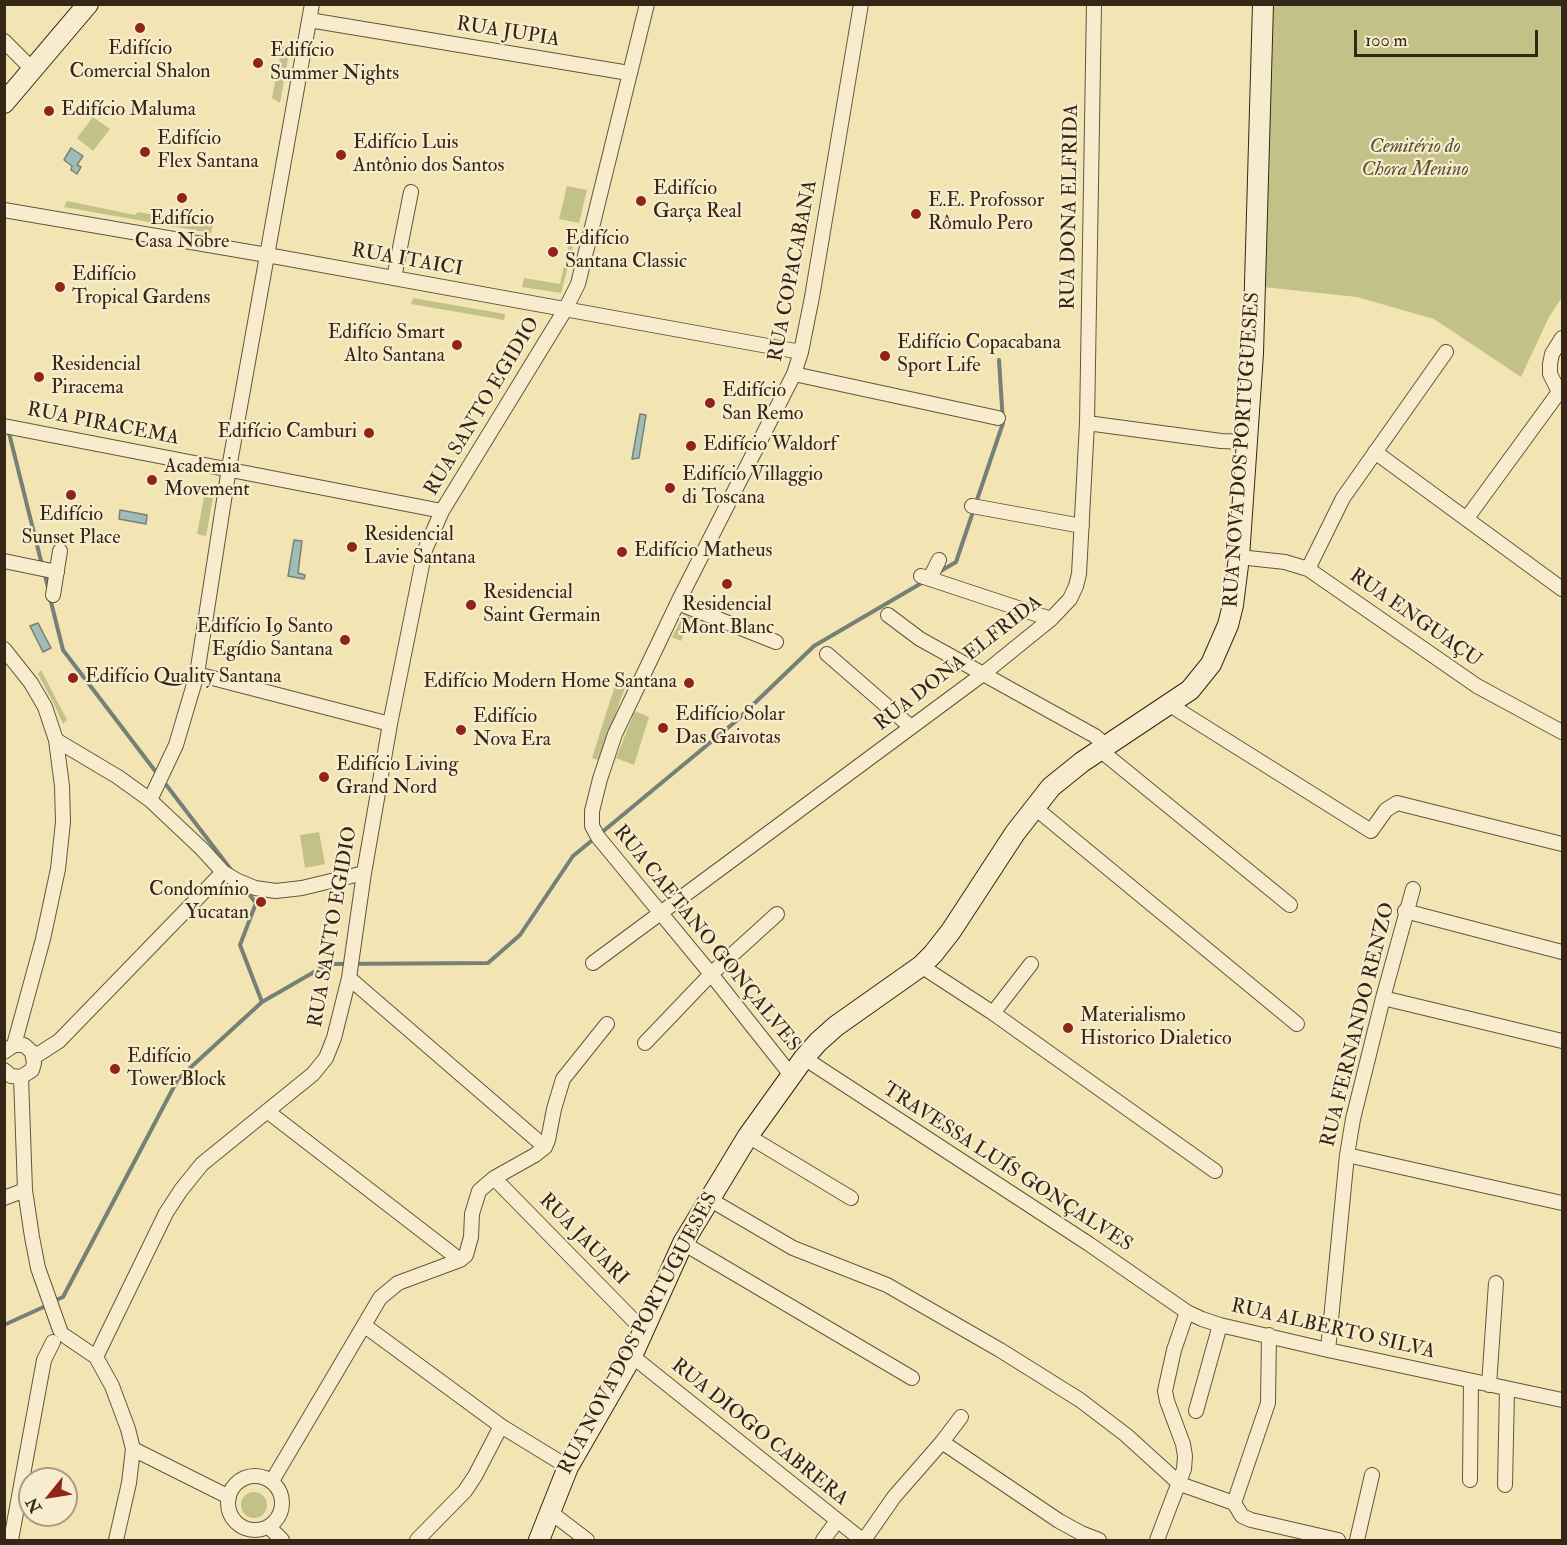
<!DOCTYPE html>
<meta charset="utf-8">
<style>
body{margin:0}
#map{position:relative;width:1567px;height:1545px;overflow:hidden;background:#f3e4b3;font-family:"IM FELL Double Pica",serif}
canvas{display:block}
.frame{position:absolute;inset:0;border:6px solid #342715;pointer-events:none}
.north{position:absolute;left:18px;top:1467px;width:60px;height:60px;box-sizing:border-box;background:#f7edce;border:2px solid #a99e84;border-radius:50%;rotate:240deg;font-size:16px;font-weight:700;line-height:24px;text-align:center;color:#342715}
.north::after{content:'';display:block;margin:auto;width:21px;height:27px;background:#8f2418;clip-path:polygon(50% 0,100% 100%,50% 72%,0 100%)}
.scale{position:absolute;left:1354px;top:30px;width:184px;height:27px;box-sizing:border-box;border:3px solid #342715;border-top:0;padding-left:8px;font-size:18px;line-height:21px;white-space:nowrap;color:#342715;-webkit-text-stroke:4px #f7edce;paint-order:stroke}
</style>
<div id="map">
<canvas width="1567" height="1545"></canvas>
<div class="frame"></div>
<div class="north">N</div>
<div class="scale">100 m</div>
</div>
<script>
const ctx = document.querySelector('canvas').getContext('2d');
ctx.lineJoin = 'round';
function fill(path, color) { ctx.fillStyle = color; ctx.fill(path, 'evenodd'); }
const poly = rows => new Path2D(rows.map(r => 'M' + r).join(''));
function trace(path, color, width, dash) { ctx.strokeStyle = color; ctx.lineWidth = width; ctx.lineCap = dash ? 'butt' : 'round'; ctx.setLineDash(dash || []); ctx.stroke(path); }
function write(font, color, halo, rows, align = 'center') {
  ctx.font = font + ' "IM FELL Double Pica",serif'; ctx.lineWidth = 4.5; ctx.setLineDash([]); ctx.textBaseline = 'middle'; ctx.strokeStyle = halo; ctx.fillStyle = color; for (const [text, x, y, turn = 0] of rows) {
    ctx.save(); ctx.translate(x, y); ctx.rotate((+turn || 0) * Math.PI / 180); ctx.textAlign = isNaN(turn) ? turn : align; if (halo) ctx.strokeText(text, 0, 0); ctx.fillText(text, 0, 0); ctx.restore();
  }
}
const green = poly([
 [1272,5,1562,5,1562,297,1549,317,1521,377,1434,319,1357,297,1263,287],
 [282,46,290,48,280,103,272,98],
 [93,117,110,129,93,151,77,138],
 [567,186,587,190,579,223,559,219],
 [67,201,135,215,138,212,213,225,211,233,64,207],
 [572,231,577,232,561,293,522,287,524,278,560,284],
 [413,298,505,314,504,320,411,304],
 [204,497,213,498,206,536,197,534],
 [684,614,691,617,681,641,672,637],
 [41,670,67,720,63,724,53,702,38,674],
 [617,679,627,682,599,760,592,758],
 [635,711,649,717,634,765,616,758],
 [319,832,325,864,305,868,300,835],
 '241 1505a13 13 0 1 1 26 0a13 13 0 1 1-26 0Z'
]);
const water = poly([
 [71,148,83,156,77,165,81,167,77,174,71,170,72,166,64,160,71,148],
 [640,414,646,415,639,458,632,459,640,414],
 [120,510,147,515,146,524,119,519,120,510],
 [294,540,302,541,298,573,305,575,304,579,288,576,294,540],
 [38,623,51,648,43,652,30,626,38,623]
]);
const stream = poly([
 [8,429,42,565],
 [44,572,49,591],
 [939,572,956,562,1003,423,999,360],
 [50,598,63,650,159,776],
 [164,782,232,871],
 [601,833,735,722,814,646,925,581],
 [245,889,256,903,240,945,262,1002],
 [54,1301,63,1297,178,1079,262,1002,328,964,488,963,520,935,573,856,595,838],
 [4,1325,48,1305]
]);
const street = poly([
 [309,20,629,73],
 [4,41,33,70],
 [4,210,267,255,801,352],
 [394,278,411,192],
 [794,374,998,418],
 [1087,423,1221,441,1247,442],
 [4,426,442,511],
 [1375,452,1562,589],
 [972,506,1082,526],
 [1467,518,1559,392,1550,374,1550,364,1552,354,1562,338],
 [1239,557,1285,562,1308,569,1477,686,1562,732],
 [4,561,57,572],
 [1308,569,1343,498,1446,352],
 [921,576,1051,619],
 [930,578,939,560],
 [53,595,60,551],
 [678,603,776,642],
 [888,615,920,639,1095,736,1106,746],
 [4,649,31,683,45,707,56,740,62,786,63,822,58,869,43,939,14,1045],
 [827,654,911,727],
 [197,674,390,724],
 [1170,705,1371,831,1386,810,1397,803,1562,844],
 [56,740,118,777,150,800,202,849,223,872,236,880,255,888,276,891,302,888,364,873],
 [1100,750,1290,905],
 [150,800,176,745,197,674,229,468,312,4],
 [1034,807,1297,1024],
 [1405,911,1562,952],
 [593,963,983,674,1051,619,1070,599,1076,586,1079,574,1087,423,1094,4],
 [921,966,993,1013,1215,1171],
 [349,978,545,1147],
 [1383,998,1562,1041],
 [993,1013,1031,964],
 [645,1043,711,974,777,914],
 [4,1052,14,1045,24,1045,32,1052,34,1063,32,1070,21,1077,11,1076,4,1070],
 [34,1057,59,1041,223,872],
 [804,1058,1089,1244,1187,1312,1202,1319,1220,1325,1328,1350,1562,1400],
 [791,1075,711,974,598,837,592,826,592,811,600,779,615,734,679,600,794,374,801,352,812,297,861,4],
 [21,1077,25,1190,32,1237,38,1268,60,1330],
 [267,1111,460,1260],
 [748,1136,851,1198],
 [1347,1155,1562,1203],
 [494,1178,643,1330],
 [4,1198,25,1190],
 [709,1199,793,1248,887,1285,1000,1350,1080,1400,1126,1435,1180,1484,1234,1503,1242,1516,1251,1520,1338,1540],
 [683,1243,912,1378],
 [365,1326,501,1426,568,1467],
 [65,1336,96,1357,112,1386,128,1429,133,1449,129,1483,116,1540],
 [1328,1350,1347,1155,1353,1119,1383,998,1413,889],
 [632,1356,862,1540],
 [96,1357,166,1213,181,1190,202,1164,313,1074,326,1058,334,1038,349,978,364,873,390,724,425,550,442,511,565,310,578,284,647,4],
 [1489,1385,1496,1283],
 [1196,1411,1220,1325],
 [942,1442,1059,1521,1081,1533,1099,1540],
 [133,1449,229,1497],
 '228 1503a27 27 0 1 1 54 0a27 27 0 1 1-54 0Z',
 [1470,1480,1471,1381],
 [272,1481,380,1298,398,1283,460,1260,466,1255,471,1237,472,1214,479,1191,494,1178,535,1155,545,1147,548,1140,554,1109,563,1079,607,1024],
 [1505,1485,1507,1390],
 [1234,1503,1268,1403,1269,1335],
 [549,1511,587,1540],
 [269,1527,282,1540],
 [11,1540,44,1360,53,1342],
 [417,1540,465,1491,475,1476,501,1426],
 [823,1540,837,1521],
 [864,1540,894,1497,942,1442,961,1417],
 [1157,1540,1184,1469,1185,1456,1183,1444,1167,1401,1165,1391,1174,1350,1187,1312],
 [1357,1540,1372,1475]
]);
const secondary = poly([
 [4,103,88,4],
 [539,1540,568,1467,632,1356,683,1243,748,1136,804,1058,818,1042,836,1026,921,966,933,954,951,931,1015,833,1051,787,1082,762,1190,690,1211,664,1228,625,1233,605,1239,557,1253,353,1263,4]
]);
const markers = [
 [140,28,6,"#8f2418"],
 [258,63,6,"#8f2418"],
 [49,111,6,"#8f2418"],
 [145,152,6,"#8f2418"],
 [341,155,6,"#8f2418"],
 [182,198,6,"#8f2418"],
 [641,201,6,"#8f2418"],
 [916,214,6,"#8f2418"],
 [553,252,6,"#8f2418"],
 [60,287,6,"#8f2418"],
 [457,345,6,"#8f2418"],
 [885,356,6,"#8f2418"],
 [39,377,6,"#8f2418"],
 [710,403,6,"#8f2418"],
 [369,433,6,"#8f2418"],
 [691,446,6,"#8f2418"],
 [152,480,6,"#8f2418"],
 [670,488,6,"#8f2418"],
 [71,495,6,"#8f2418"],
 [352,547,6,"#8f2418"],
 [622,552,6,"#8f2418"],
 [727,584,6,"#8f2418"],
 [471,605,6,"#8f2418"],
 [345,640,6,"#8f2418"],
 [73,678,6,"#8f2418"],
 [689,683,6,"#8f2418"],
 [663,728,6,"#8f2418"],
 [461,730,6,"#8f2418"],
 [324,777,6,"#8f2418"],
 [261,902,6,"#8f2418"],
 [1068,1028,6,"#8f2418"],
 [115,1069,6,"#8f2418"]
];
const streetNames = [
 ["RUA JUPIA",508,33,9],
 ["RUA DONA ELFRIDA",1071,207,-89],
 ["RUA ITAICI",407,261,10],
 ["RUA COPACABANA",794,271,-79],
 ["RUA SANTO EGIDIO",483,407,-59],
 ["RUA PIRACEMA",103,425,11],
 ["RUA NOVA DOS PORTUGUESES",1243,450,-86],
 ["RUA ENGUAÇU",1415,619,35],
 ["RUA DONA ELFRIDA",959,664,-38],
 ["RUA SANTO EGIDIO",334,927,-80],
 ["RUA CAETANO GONÇALVES",706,939,51],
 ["RUA FERNANDO RENZO",1359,1025,-76],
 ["TRAVESSA LUÍS GONÇALVES",1007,1168,33],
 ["RUA JAUARI",583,1240,46],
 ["RUA ALBERTO SILVA",1333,1330,13],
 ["RUA NOVA DOS PORTUGUESES",639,1334,-62],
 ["RUA DIOGO CABRERA",759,1433,39]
];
const poiNames = [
 ["Edifício",140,50,"center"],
 ["Comercial Shalon",140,73,"center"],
 ["Edifício",270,52],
 ["Summer Nights",270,75],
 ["Edifício Maluma",61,111],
 ["Edifício",157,140],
 ["Flex Santana",157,163],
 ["Edifício Luis",353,144],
 ["Antônio dos Santos",353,167],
 ["Edifício",653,190],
 ["Garça Real",653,213],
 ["E.E. Profossor",928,202],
 ["Rômulo Pero",928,225],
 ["Edifício",182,220,"center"],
 ["Casa Nobre",182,243,"center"],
 ["Edifício",565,240],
 ["Santana Classic",565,263],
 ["Edifício",72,276],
 ["Tropical Gardens",72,299],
 ["Edifício Smart",445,334,"right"],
 ["Alto Santana",445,357,"right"],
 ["Edifício Copacabana",897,344],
 ["Sport Life",897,367],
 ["Residencial",51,366],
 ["Piracema",51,389],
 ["Edifício",722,392],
 ["San Remo",722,415],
 ["Edifício Camburi",357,433,"right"],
 ["Edifício Waldorf",703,446],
 ["Academia",164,468],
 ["Movement",164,491],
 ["Edifício Villaggio",682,476],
 ["di Toscana",682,499],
 ["Edifício",71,516,"center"],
 ["Sunset Place",71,539,"center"],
 ["Residencial",364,536],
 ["Lavie Santana",364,559],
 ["Edifício Matheus",634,552],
 ["Residencial",483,594],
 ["Saint Germain",483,617],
 ["Residencial",727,606,"center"],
 ["Mont Blanc",727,629,"center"],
 ["Edifício I9 Santo",333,628,"right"],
 ["Egídio Santana",333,651,"right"],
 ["Edifício Quality Santana",85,678],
 ["Edifício Modern Home Santana",677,683,"right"],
 ["Edifício Solar",675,716],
 ["Das Gaivotas",675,739],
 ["Edifício",473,718],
 ["Nova Era",473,741],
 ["Edifício Living",336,766],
 ["Grand Nord",336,789],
 ["Condomínio",249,891,"right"],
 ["Yucatan",249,914,"right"],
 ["Materialismo",1080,1017],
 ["Historico Dialetico",1080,1040],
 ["Edifício",127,1058],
 ["Tower Block",127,1081]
];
const parkNames = [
 ["Cemitério do",1415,148],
 ["Chora Menino",1415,171]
];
fill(green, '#c2c288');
fill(water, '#a0bcb7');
trace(water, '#758076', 1.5);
trace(stream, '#758076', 4);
trace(street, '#64563c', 16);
trace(secondary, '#342715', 22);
trace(street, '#f7edce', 14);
trace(secondary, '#f7edce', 20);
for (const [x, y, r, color] of markers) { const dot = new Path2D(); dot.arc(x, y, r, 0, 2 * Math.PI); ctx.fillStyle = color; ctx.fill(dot); trace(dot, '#f7edce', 2); }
write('20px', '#342715', '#f7edce', streetNames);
write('20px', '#342715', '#f7edce', poiNames, 'left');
write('italic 20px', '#584e32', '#f7edce', parkNames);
</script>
